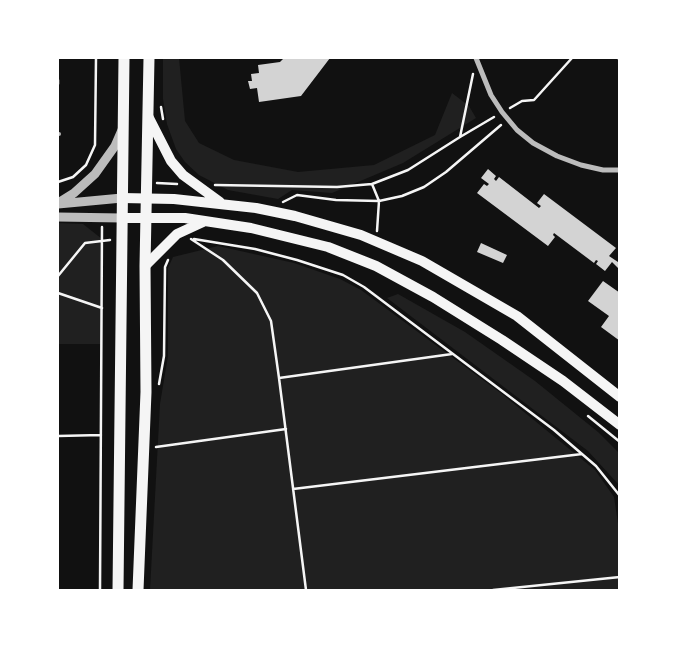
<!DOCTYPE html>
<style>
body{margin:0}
#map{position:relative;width:677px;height:648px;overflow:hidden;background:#111;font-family:Quicksand,sans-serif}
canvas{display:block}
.frame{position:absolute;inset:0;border:59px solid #fff;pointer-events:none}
</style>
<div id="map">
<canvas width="677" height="648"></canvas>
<div class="frame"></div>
</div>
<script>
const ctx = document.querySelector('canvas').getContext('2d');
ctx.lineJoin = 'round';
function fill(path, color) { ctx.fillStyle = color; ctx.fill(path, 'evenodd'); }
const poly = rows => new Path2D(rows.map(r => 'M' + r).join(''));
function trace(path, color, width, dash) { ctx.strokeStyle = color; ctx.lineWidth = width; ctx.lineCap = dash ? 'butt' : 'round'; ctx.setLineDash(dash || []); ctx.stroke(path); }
const green = poly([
 [163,58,179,58,185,121,199,143,234,160,298,172,374,165,435,135,452,93,469,106,476,118,403,163,332,193,292,190,278,199,228,190,199,175,185,162,176,149,167,124,163,99],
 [58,223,83,224,102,239,102,344,58,344],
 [218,246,294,263,340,279,361,290,502,394,595,470,614,497,619,530,619,590,150,590,160,404,168,356,168,268,173,257],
 [398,294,465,332,535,381,598,432,619,453,619,485,588,451,387,298]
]);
const building = poly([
 [284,58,330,58,301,96,259,102,257,88,250,89,248,81,252,81,251,74,259,73,258,65,280,62],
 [488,169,496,176,494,179,496,181,499,177,539,208,541,206,537,203,544,194,616,248,609,256,618,262,620,261,620,270,612,262,605,271,596,264,598,261,596,260,594,263,554,233,553,235,555,237,548,246,477,193,484,184,487,186,489,184,481,178],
 [481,243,507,255,503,263,477,252],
 [603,281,620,293,620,341,601,327,609,316,588,301]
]);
const path = poly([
 [58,80,58,84],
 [161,107,163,119],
 [510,108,522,101,534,100,572,58],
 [460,137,494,117],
 [58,182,73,177,86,165,95,145,96,58],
 [157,183,177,184],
 [372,184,379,201,377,231],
 [215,185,337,187,372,184,408,170,460,137,473,74],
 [283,202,297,195,336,200,379,201,402,196,424,187,446,172,501,125],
 [191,239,223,260,257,293,271,321,279,378,452,354],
 [194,239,255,249,297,260,343,275,364,287,554,430,596,466,620,496],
 [58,276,85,243,110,240],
 [58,293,102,308],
 [279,378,306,590],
 [159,384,164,356,165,267,168,260],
 [588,416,620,442],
 [58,436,101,435],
 [156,447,286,429],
 [293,489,582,454],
 [100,590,102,227],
 [493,590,620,577]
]);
const service = poly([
 [619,58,620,58],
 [58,134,59,134]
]);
const minor = poly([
 [476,58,491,95,502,112,517,130,533,143,557,156,581,165,603,170,620,170]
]);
const tertiary = poly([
 [58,203,74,193,95,174,115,146,122,130],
 [58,204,122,198],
 [58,217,122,218]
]);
const secondary = poly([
 [148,116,171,161,183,175,220,202],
 [122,198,174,199,256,208,295,216,361,235,422,261,517,316,620,397],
 [122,218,185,218,251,228,328,247,376,266,433,297,502,340,563,381,620,425],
 [145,266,177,234,203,222]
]);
const primary = poly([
 [118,590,124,58],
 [138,590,146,392,145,266,149,58]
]);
fill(green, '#202020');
fill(building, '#d3d3d3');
trace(path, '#f5f5f5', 2.5);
trace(service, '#bcbcbc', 4);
trace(minor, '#bcbcbc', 5);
trace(tertiary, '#bcbcbc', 9);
trace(secondary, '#f5f5f5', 10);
trace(primary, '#f5f5f5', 11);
</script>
